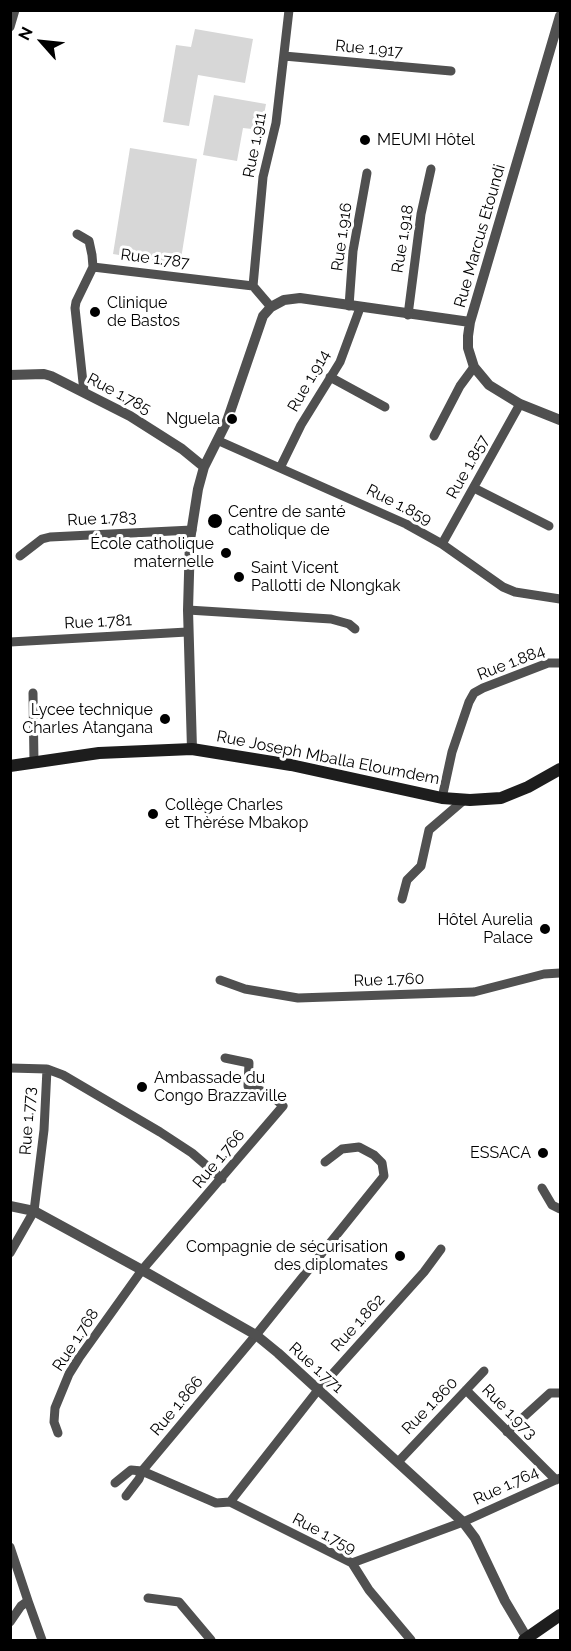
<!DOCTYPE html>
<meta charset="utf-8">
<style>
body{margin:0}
#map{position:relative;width:571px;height:1651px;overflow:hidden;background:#fff;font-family:Raleway,sans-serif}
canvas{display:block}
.frame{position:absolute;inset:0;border:12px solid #000;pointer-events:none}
.north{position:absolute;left:12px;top:12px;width:60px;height:60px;-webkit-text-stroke:4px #fff;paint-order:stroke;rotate:297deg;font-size:16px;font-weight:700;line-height:24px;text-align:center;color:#000}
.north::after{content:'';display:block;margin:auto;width:21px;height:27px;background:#000;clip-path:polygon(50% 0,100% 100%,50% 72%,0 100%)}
</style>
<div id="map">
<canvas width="571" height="1651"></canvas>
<div class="frame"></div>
<div class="north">N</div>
</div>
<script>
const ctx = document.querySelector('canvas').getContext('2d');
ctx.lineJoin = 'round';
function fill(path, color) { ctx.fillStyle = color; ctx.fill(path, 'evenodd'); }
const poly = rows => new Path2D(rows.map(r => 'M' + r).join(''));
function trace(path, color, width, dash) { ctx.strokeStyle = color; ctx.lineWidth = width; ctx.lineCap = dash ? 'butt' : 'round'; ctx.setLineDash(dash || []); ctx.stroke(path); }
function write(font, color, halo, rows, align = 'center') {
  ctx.font = font + ' Raleway,sans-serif'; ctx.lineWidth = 6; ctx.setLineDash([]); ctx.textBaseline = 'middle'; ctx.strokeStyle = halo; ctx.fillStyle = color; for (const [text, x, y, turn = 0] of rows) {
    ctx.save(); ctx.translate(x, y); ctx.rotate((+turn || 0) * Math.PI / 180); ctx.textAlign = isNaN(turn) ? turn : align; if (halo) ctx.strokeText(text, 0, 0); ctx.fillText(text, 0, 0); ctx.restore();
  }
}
const green = poly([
 [195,29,253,39,245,83,198,75,189,126,163,122,176,45,191,47],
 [214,95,266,104,261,130,243,128,237,161,203,155],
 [130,148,197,159,180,265,113,254]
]);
const minor = poly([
 [10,27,15,10],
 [284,56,451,71],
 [77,234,89,241,92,255,93,267,253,286],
 [253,286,263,177,276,123,289,10],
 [253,286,271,307],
 [349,306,353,251,367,173],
 [408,315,421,214,431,169],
 [330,377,385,407],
 [84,392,75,308,76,302,93,267],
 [434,436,460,386,474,367],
 [219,441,406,524,442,544,503,587,515,592,560,599],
 [280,468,301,425,340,362,360,308],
 [474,488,549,526],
 [442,544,520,404],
 [20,556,42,539,50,537,192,530],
 [188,610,331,619,349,624,355,629],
 [10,642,187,632],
 [33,693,34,763],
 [442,798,452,752,469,702,474,693,483,688,548,663,560,663],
 [402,899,407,880,421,866,429,830,464,800],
 [220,980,245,989,298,998,474,992,544,974,560,973],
 [10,1068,47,1069,44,1130,34,1211,10,1253],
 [47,1069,63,1075,160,1132,192,1153,222,1179],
 [542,1188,552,1205,560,1209],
 [466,1390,556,1480],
 [507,1432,550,1393,560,1393],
 [58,1433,54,1422,55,1408,69,1374,79,1358,142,1270,283,1106,270,1094,248,1086,249,1063,225,1058],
 [398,1462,484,1371],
 [115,1483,131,1470,142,1471,256,1335,384,1176,382,1163,374,1155,359,1147,342,1149,325,1162],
 [126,1496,139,1479,142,1471,216,1503,230,1502],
 [230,1502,318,1390,424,1272,441,1249],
 [230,1502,352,1563,369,1590,411,1640],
 [10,1547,28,1601,21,1606,10,1622],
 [352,1563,463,1522,560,1478],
 [148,1598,179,1602,211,1640],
 [28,1601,42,1640]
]);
const tertiary = poly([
 [560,16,470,322,468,336,468,348,474,367,489,385,520,404,560,420],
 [10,375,44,374,51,376,130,416,182,449,204,467],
 [192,749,188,610,190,540,198,489,204,467,227,421,263,316,271,307,284,300,300,298,470,322],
 [10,1206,34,1211,142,1270,256,1335,278,1353,463,1522,475,1538,505,1601,527,1638]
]);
const secondary = poly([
 [10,766,99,753,192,749,291,765,442,798,470,800,501,798,528,787,560,769],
 [524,1640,560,1615]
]);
const markers = [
 [365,140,6,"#000"],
 [95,312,6,"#000"],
 [232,419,6,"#000"],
 [215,521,8,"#000"],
 [226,553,6,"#000"],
 [239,577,6,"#000"],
 [165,719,6,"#000"],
 [153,814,6,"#000"],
 [545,929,6,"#000"],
 [142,1087,6,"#000"],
 [543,1153,6,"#000"],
 [400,1256,6,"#000"]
];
const streetNames = [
 ["Rue 1.917",369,49,5],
 ["Rue 1.911",255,145,-79],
 ["Rue Marcus Etoundi",480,236,-74],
 ["Rue 1.916",342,237,-82],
 ["Rue 1.918",403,239,-81],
 ["Rue 1.787",155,259,7],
 ["Rue 1.914",309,381,-60],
 ["Rue 1.785",119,394,28],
 ["Rue 1.857",468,467,-61],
 ["Rue 1.859",399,505,27],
 ["Rue 1.783",102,519,-3],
 ["Rue 1.781",98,622,-3],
 ["Rue 1.884",511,663,-21],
 ["Rue Joseph Mballa Eloumdem",328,758,11],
 ["Rue 1.760",389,980,-2],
 ["Rue 1.773",28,1121,-86],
 ["Rue 1.766",219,1159,-50],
 ["Rue 1.862",358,1323,-48],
 ["Rue 1.768",76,1340,-57],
 ["Rue 1.771",316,1368,42],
 ["Rue 1.866",177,1406,-50],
 ["Rue 1.860",430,1406,-46],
 ["Rue 1.973",509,1412,45],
 ["Rue 1.764",506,1486,-25],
 ["Rue 1.759",324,1534,28]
];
const poiNames = [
 ["MEUMI Hôtel",377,140],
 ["Clinique",107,303],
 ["de Bastos",107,321],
 ["Nguela",220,419,"right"],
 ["Centre de santé",228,512],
 ["catholique de",228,530],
 ["École catholique",214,544,"right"],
 ["maternelle",214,562,"right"],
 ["Saint Vicent",251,568],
 ["Pallotti de Nlongkak",251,586],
 ["Lycee technique",153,710,"right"],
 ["Charles Atangana",153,728,"right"],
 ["Collège Charles",165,805],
 ["et Thèrése Mbakop",165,823],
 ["Hôtel Aurelia",533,920,"right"],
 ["Palace",533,938,"right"],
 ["Ambassade du",154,1078],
 ["Congo Brazzaville",154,1096],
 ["ESSACA",531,1153,"right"],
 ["Compagnie de sécurisation",388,1247,"right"],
 ["des diplomates",388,1265,"right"]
];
fill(green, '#d7d7d7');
trace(minor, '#505050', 9);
trace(tertiary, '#505050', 10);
trace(secondary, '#1d1d1d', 12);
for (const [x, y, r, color] of markers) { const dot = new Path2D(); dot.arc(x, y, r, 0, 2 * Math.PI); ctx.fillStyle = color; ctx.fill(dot); trace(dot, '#fff', 2); }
write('16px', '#000', '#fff', streetNames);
write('16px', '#000', '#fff', poiNames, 'left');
</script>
